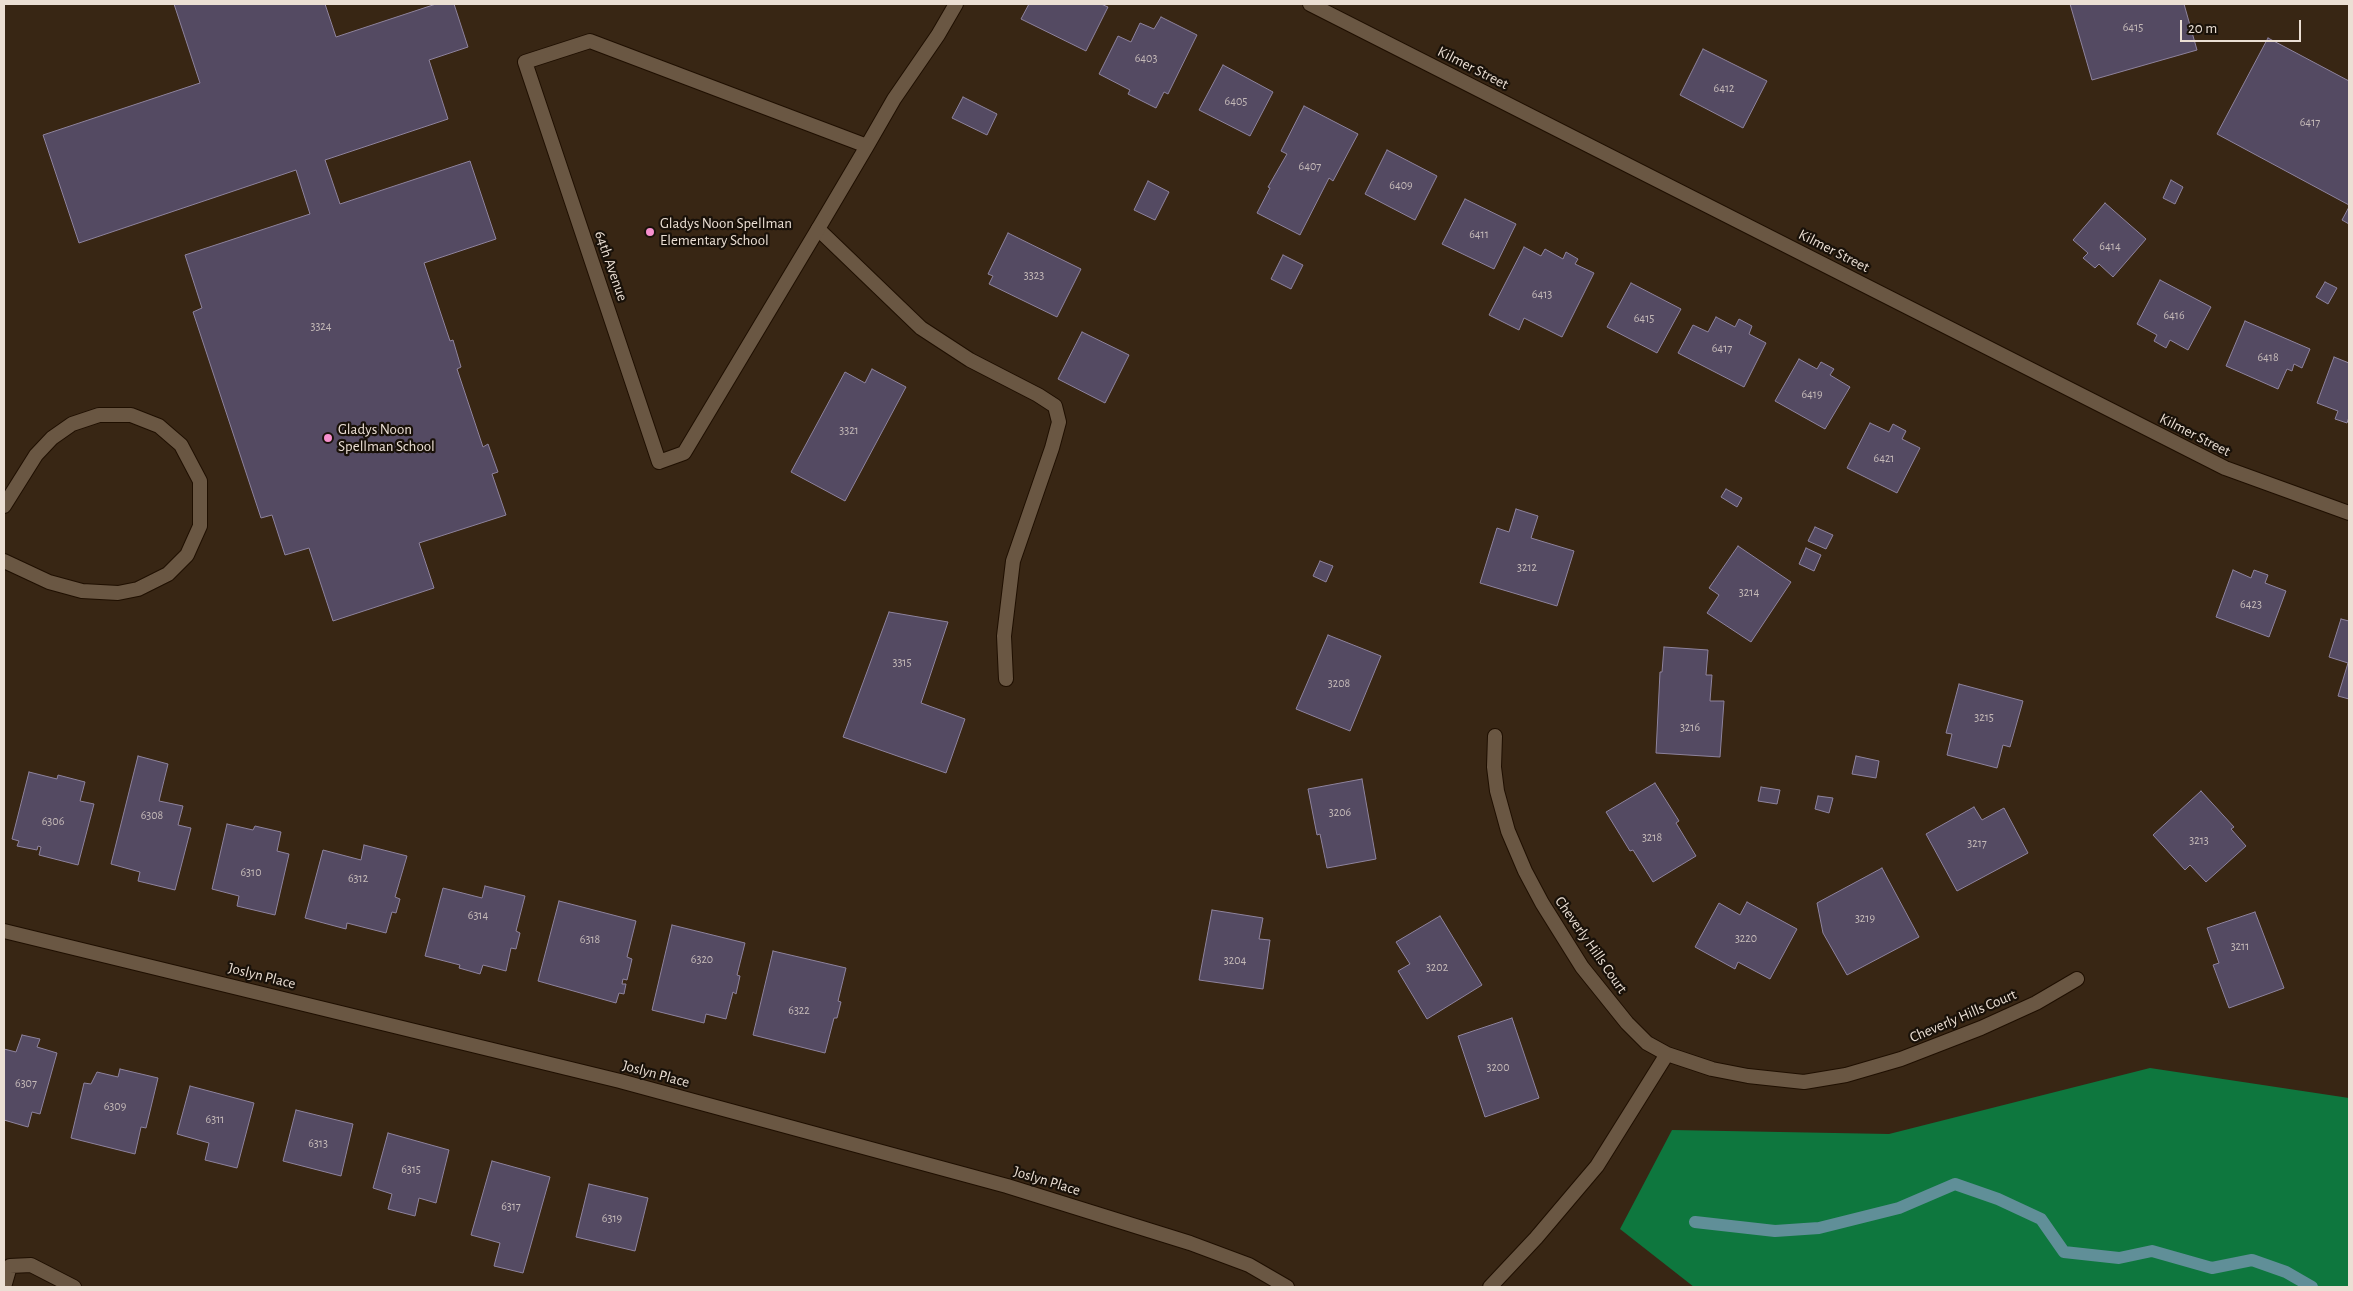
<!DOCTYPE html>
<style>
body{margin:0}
#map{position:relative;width:2353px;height:1291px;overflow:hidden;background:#382614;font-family:"Alegreya Sans",sans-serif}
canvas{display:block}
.frame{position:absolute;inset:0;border:5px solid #ebdfd4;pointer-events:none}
.scale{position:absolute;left:2180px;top:20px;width:121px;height:22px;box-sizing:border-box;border:2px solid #ebdfd4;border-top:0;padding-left:6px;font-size:15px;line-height:18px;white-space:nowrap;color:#ebdfd4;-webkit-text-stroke:4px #191109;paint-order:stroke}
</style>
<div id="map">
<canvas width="2353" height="1291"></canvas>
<div class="frame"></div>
<div class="scale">20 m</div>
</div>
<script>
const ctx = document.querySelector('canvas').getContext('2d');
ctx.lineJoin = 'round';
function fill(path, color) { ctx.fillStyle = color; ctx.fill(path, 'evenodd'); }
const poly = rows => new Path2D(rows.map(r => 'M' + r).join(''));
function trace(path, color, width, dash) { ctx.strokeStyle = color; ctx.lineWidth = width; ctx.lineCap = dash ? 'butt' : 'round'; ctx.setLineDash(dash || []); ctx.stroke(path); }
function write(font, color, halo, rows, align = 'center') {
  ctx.font = font + ' "Alegreya Sans",sans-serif'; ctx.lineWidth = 4.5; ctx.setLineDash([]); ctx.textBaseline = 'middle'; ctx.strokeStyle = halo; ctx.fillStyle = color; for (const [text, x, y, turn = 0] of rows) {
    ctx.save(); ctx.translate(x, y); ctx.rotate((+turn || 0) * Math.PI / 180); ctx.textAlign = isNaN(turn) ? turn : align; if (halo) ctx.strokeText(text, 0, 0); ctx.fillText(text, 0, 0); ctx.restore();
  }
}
const forest = poly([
 [2150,1068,2349,1098,2349,1287,1694,1287,1620,1229,1672,1130,1889,1134]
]);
const stream = poly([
 [1695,1222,1775,1231,1819,1228,1899,1208,1955,1184,1998,1199,2041,1219,2064,1252,2119,1258,2152,1251,2212,1268,2252,1260,2286,1272,2312,1287]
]);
const building = poly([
 [174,4,325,4,336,37,436,4,454,4,468,47,429,60,448,119,325,160,340,204,470,161,496,239,424,263,450,341,453,340,461,367,457,369,483,447,488,444,498,472,492,474,506,515,419,543,434,588,333,621,309,548,285,555,272,515,261,518,193,312,202,308,185,255,310,214,296,170,79,243,43,135,200,83,174,4],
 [1029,4,1101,4,1108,7,1086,51,1021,19,1029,4],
 [2070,4,2184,4,2197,50,2092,80,2070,4],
 [1161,17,1197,35,1168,94,1164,92,1156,108,1128,94,1130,90,1099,74,1118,36,1131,42,1140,23,1154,29,1161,17],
 [2268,38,2349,81,2349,205,2217,134,2268,38],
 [1703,49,1767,81,1743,128,1680,95,1703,49],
 [1223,65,1273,92,1250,136,1199,110,1223,65],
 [963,97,997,114,987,135,952,118,963,97],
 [1304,106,1358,134,1333,181,1329,178,1300,235,1257,213,1270,188,1268,187,1287,154,1281,151,1304,106],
 [1387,150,1437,176,1415,220,1365,194,1387,150],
 [2171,180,2183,187,2175,204,2163,198,2171,180],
 [1148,181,1169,192,1155,220,1134,210,1148,181],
 [1465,199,1516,224,1494,269,1442,244,1465,199],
 [2105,203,2146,239,2113,277,2099,264,2095,268,2083,258,2088,253,2073,240,2105,203],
 [2349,207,2349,224,2342,220,2349,207],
 [1008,233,1081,269,1057,317,989,284,993,276,988,274,1008,233],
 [1524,247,1541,256,1545,249,1563,259,1566,252,1578,259,1575,264,1594,273,1562,337,1524,318,1519,330,1489,315,1524,247],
 [1283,255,1303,265,1291,289,1271,279,1283,255],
 [2160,280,2211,307,2188,350,2170,340,2166,348,2154,341,2157,335,2137,324,2160,280],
 [2325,282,2337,288,2328,304,2316,297,2325,282],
 [1631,283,1681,309,1657,353,1607,327,1631,283],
 [1716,317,1735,327,1739,319,1752,326,1749,334,1766,343,1744,387,1678,353,1693,325,1708,332,1716,317],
 [2245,321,2310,349,2302,368,2294,364,2292,371,2287,369,2278,389,2226,366,2245,321],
 [1082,332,1129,355,1105,403,1058,379,1082,332],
 [2334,357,2349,363,2349,417,2347,423,2335,419,2338,411,2317,403,2334,357],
 [1799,359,1817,369,1821,362,1834,369,1830,375,1850,387,1825,429,1775,401,1799,359],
 [872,369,906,387,845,501,791,472,845,372,865,383,872,369],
 [1870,423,1889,432,1893,424,1906,431,1902,439,1920,448,1897,493,1847,468,1870,423],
 [1726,489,1742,498,1737,507,1721,497,1726,489],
 [1516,509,1538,516,1531,538,1574,551,1557,606,1480,583,1497,528,1509,532,1516,509],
 [1815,527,1833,535,1826,549,1808,541,1815,527],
 [1738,546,1791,582,1751,642,1707,613,1719,595,1709,588,1738,546],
 [1806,548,1821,555,1814,571,1799,564,1806,548],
 [1320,561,1333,566,1326,582,1313,576,1320,561],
 [2233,570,2251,578,2254,570,2268,575,2265,583,2286,591,2269,637,2216,617,2233,570],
 [889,612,948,622,921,703,965,719,946,773,843,737,889,612],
 [2341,619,2349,621,2349,699,2338,696,2348,663,2329,657,2341,619],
 [1328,635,1381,656,1350,731,1296,709,1328,635],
 [1664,647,1708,650,1706,675,1712,675,1710,701,1724,701,1720,757,1656,753,1660,672,1662,672,1664,647],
 [1959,684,2023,701,2010,747,2003,745,1997,768,1947,755,1952,734,1946,733,1959,684],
 [138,756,168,764,159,801,183,806,178,825,191,828,175,890,138,881,140,872,111,864,138,756],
 [1856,756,1879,761,1876,778,1852,774,1856,756],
 [29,772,57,779,58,775,85,782,80,801,94,804,78,865,39,855,41,847,38,846,37,850,17,846,19,841,12,839,29,772],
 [1362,779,1376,859,1327,868,1320,834,1317,835,1308,789,1362,779],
 [1655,783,1679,821,1676,823,1696,856,1653,882,1633,850,1630,851,1606,812,1655,783],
 [1761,787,1780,790,1777,804,1758,801,1761,787],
 [2201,791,2234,827,2231,829,2246,846,2206,882,2190,865,2185,870,2153,835,2201,791],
 [1818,796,1833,798,1829,813,1815,809,1818,796],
 [1974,807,1982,820,2004,808,2028,853,1957,891,1926,834,1974,807],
 [227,824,253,830,255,826,281,832,277,851,289,854,275,915,237,906,239,896,212,889,227,824],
 [364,845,407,856,395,897,400,899,396,913,392,912,386,933,347,923,346,929,305,918,323,850,361,860,364,845],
 [1882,868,1919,937,1847,975,1823,933,1817,903,1882,868],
 [485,886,525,896,516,931,520,933,516,949,511,948,506,971,483,965,480,974,459,968,460,965,425,956,443,888,482,898,485,886],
 [559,901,636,921,627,957,632,959,627,980,623,979,622,984,626,984,624,994,619,993,616,1003,538,981,559,901],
 [1747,902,1797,929,1770,979,1738,962,1735,969,1695,947,1719,903,1740,915,1747,902],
 [1212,910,1263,918,1259,939,1270,940,1263,989,1199,980,1212,910],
 [2255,912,2284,988,2229,1008,2213,965,2219,963,2207,928,2255,912],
 [1440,916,1482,985,1427,1019,1398,971,1410,964,1396,942,1440,916],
 [672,925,745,943,737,975,740,976,736,994,733,992,726,1019,706,1014,704,1023,652,1010,672,925],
 [773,951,846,968,838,1001,841,1002,837,1018,834,1018,825,1053,753,1035,773,951],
 [1512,1018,1539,1098,1485,1117,1458,1036,1512,1018],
 [22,1035,40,1039,37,1047,57,1053,40,1114,32,1112,28,1127,4,1120,4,1049,16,1052,22,1035],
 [120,1069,158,1078,146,1128,141,1127,135,1154,71,1138,84,1083,91,1084,97,1072,118,1077,120,1069],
 [190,1086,254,1103,237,1168,205,1160,209,1143,177,1134,190,1086],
 [296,1110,353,1124,341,1176,283,1161,296,1110],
 [388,1133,449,1150,436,1203,419,1198,415,1216,388,1209,392,1194,373,1188,388,1133],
 [492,1161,550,1177,523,1273,494,1266,500,1243,471,1235,492,1161],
 [589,1184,648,1198,635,1251,576,1237,589,1184]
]);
const service = poly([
 [818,229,921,328,970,360,1038,395,1055,406,1059,422,1052,448,1013,561,1004,636,1006,679],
 [4,506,36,455,52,438,72,424,99,415,131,415,159,426,181,445,200,481,200,526,187,555,168,574,138,589,118,593,82,591,49,582,4,561],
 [4,1287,10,1266,31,1265,74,1287]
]);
const minor = poly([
 [1310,4,2225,468,2349,513],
 [867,146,590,41,525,62,659,462,684,453,818,229,867,146,894,99,938,35,956,4],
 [1495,736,1494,767,1497,791,1508,831,1525,871,1542,903,1582,967,1627,1023,1647,1043,1667,1054,1712,1069,1748,1076,1804,1082,1846,1075,1901,1059,1981,1028,2036,1003,2077,979],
 [4,931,620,1081,1007,1186,1190,1243,1249,1265,1287,1287],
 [1490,1287,1536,1238,1597,1166,1667,1054]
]);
const markers = [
 [650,232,5,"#f790ce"],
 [328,438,5,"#f790ce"]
];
const numberNames = [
 ["6415",2133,27],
 ["6403",1146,58],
 ["6412",1724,88],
 ["6405",1236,101],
 ["6417",2310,122],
 ["6407",1310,166],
 ["6409",1401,185],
 ["6411",1479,234],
 ["6414",2110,246],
 ["3323",1034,275],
 ["6413",1542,294],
 ["6416",2174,315],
 ["6415",1644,318],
 ["3324",321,326],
 ["6417",1722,348],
 ["6418",2268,357],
 ["6419",1812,394],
 ["3321",849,430],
 ["6421",1884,458],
 ["3212",1527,567],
 ["3214",1749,592],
 ["6423",2251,604],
 ["3315",902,662],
 ["3208",1339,683],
 ["3215",1984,717],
 ["3216",1690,727],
 ["3206",1340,812],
 ["6308",152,815],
 ["6306",53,821],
 ["3218",1652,837],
 ["3213",2199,840],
 ["3217",1977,843],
 ["6310",251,872],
 ["6312",358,878],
 ["6314",478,915],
 ["3219",1865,918],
 ["3220",1746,938],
 ["6318",590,939],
 ["3211",2240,946],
 ["6320",702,959],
 ["3204",1235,960],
 ["3202",1437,967],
 ["6322",799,1010],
 ["3200",1498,1067],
 ["6307",26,1083],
 ["6309",115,1106],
 ["6311",215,1119],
 ["6313",318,1143],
 ["6315",411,1169],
 ["6317",511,1206],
 ["6319",612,1218]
];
const streetNames = [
 ["Kilmer Street",1473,68,27],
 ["Kilmer Street",1834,251,27],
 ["64th Avenue",611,266,71],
 ["Kilmer Street",2195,435,27],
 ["Cheverly Hills Court",1591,945,55],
 ["Joslyn Place",262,976,14],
 ["Cheverly Hills Court",1963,1016,-23],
 ["Joslyn Place",656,1074,15],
 ["Joslyn Place",1047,1181,17]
];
const poiNames = [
 ["Gladys Noon Spellman",660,223],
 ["Elementary School",660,240],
 ["Gladys Noon",338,429],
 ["Spellman School",338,446]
];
fill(forest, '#0e773e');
trace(stream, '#608f98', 12);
fill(building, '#544a62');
trace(building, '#8e839d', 1);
trace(service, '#1f0f00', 16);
trace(minor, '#1f0f00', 16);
trace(service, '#6a5743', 14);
trace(minor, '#6a5743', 14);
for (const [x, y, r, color] of markers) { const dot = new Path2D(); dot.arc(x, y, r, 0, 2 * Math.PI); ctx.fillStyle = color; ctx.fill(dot); trace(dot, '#191109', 2); }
write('12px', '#c5bab8', null, numberNames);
write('15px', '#ebdfd4', '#191109', streetNames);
write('15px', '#ebdfd4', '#191109', poiNames, 'left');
</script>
